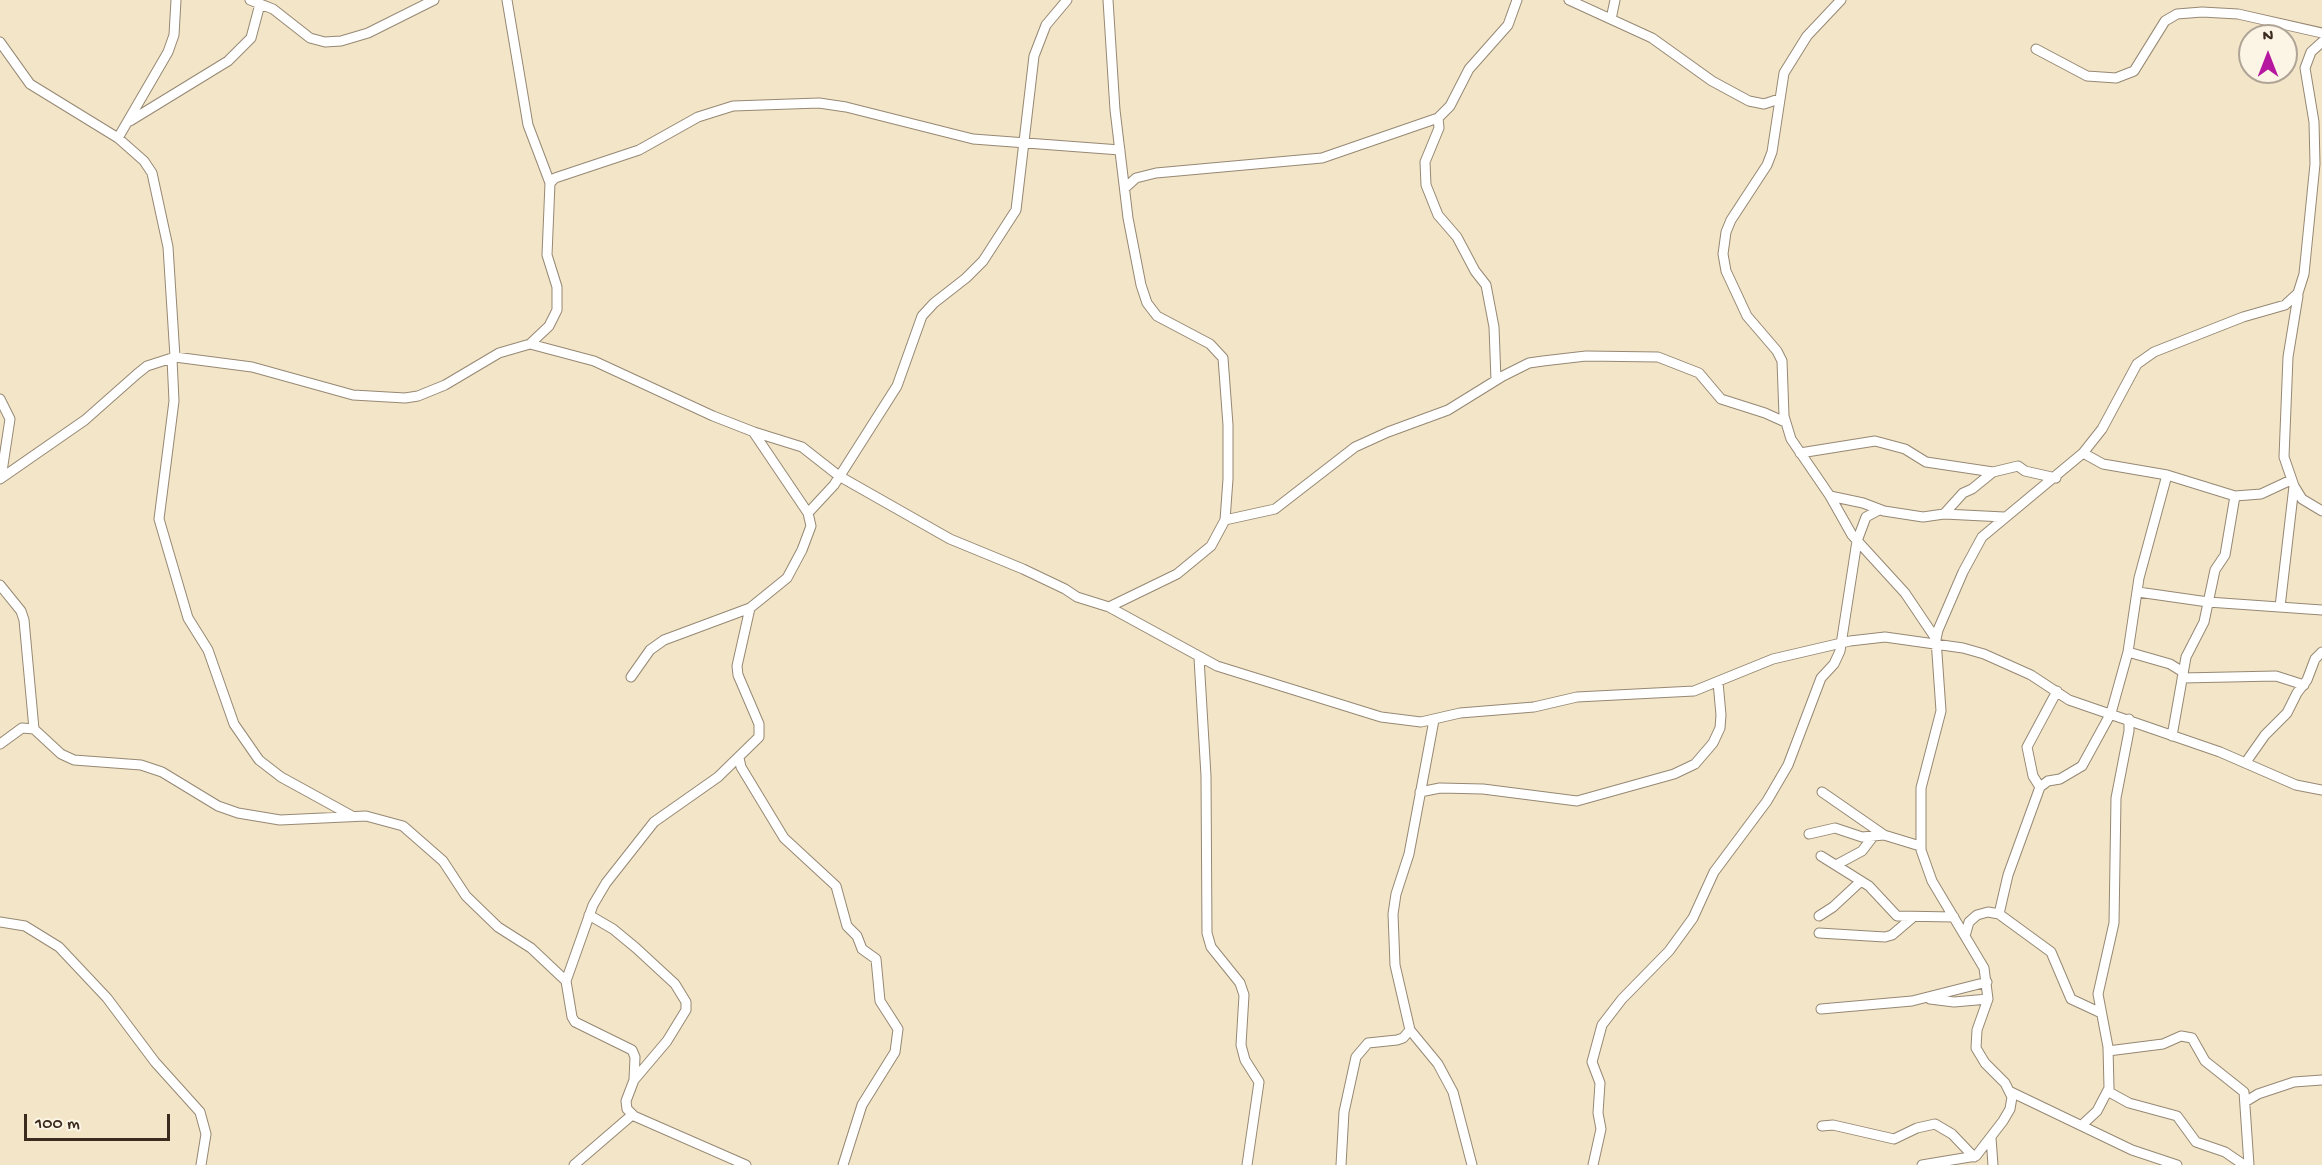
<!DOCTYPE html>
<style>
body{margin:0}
#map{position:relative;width:2322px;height:1165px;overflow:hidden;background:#f2e5c8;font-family:"Gochi Hand",sans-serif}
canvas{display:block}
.north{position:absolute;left:2238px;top:24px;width:60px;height:60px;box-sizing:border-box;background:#fcf5e5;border:2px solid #afa495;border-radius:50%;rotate:0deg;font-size:16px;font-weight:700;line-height:24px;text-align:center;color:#3b2a1e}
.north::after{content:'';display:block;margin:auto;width:21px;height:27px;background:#b5179e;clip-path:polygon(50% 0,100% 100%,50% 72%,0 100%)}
.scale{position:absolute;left:24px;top:1114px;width:146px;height:27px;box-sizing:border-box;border:3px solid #3b2a1e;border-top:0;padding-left:8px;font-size:18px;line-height:21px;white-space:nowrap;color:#3b2a1e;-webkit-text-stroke:4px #fcf5e5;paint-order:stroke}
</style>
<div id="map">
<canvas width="2322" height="1165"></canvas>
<div class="north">N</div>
<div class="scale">100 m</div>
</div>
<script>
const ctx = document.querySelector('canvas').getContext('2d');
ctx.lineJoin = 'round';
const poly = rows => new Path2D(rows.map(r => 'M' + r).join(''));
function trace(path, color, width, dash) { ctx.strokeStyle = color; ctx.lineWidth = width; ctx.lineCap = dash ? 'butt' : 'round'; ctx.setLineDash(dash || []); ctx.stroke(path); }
const minor = poly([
 [250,0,273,9,310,38,325,42,341,41,368,33,434,0],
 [507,0,528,125,550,183],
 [1108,0,1115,110,1128,218,1141,285,1147,303,1157,316,1210,344,1223,358,1228,425,1228,479,1225,520,1211,546,1177,574,1109,607],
 [1569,0,1652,38,1712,81,1749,101,1764,104,1779,99],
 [1841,0,1807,36,1784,73,1772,152,1767,165,1731,220,1726,232,1723,254,1726,271,1747,316,1777,351,1782,361,1784,416,1791,439,1830,496,1852,535,1905,593,1936,639],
 [1611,19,1615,0],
 [0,42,30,84,118,138,144,161,152,173,168,247,175,357],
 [2036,49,2087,76,2116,78,2134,71,2165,21,2177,14,2202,12,2238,14,2322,33],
 [1438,118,1439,128,1425,162,1426,185,1438,215,1457,237,1475,271,1486,285,1494,327,1496,380],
 [130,121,228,61,251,38,260,4],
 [118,138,168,52,174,35,176,0],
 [1125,188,1136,178,1156,173,1322,158,1438,118,1450,106,1469,69,1508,25,1517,0],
 [2298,296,2288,357,2284,457,2294,486,2302,499,2322,511],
 [530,344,549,326,557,310,557,287,547,255,550,183,555,178,639,150,698,117,733,106,819,103,846,107,973,139,1120,150],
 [172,359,174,401,159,519,188,618,208,650,234,724,259,760,281,777,352,816],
 [0,399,10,419,1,478],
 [1800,453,1875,441,1905,449,1926,462,1993,472],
 [2083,453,2103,464,2167,475,2235,496,2261,494,2291,480],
 [0,479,85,420,137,374,147,366,175,357,252,367,353,395,405,398,418,396,445,385,499,353,530,344,594,361,713,416,754,432,802,447,839,476,950,539,1023,569,1065,589,1077,597,1109,607,1217,666,1381,717,1421,722,1460,713,1534,707,1577,697,1694,691,1773,659,1850,641,1885,637,1963,648,1984,654,2031,675,2069,700,2220,752,2296,785,2322,790],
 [1830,496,1863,503,1884,511,1923,517,1944,514,2004,517],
 [808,513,834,485,897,386,922,316,934,303,966,278,983,261,1016,210,1034,56,1046,25,1067,0],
 [1944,514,1963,493,1972,489,1993,472,2018,466,2025,471,2056,478],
 [1225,520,1275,509,1355,447,1388,432,1448,410,1503,376,1529,363,1543,361,1586,356,1658,357,1699,373,1721,399,1765,413,1785,422],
 [0,585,21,611,24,620,34,729,61,754,74,760,141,765,162,772,218,806,238,813,280,820,366,816,403,826,443,861,466,896,498,927,531,948,566,981,572,1017,575,1022,632,1050,635,1057,634,1080],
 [2138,592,2208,602,2322,610],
 [2280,607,2294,486],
 [2128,652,2170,664,2183,672],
 [1199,658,1206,776,1207,933,1211,947,1240,983,1244,995,1241,1045,1245,1060,1259,1082,1247,1165],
 [631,677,650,650,664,640,750,608,787,578,802,550,811,526,808,513,754,433],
 [2182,678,2276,676,2304,685],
 [1434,720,1409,854,1396,894,1393,914,1395,965,1410,1030,1438,1064,1453,1092,1472,1165],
 [2172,736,2186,657,2204,622,2215,570,2225,555,2235,496],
 [0,744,22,728,34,729],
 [739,758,741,767,784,838,836,886,847,926,857,936,862,949,876,959,880,1001,898,1029,895,1052,862,1105,843,1165],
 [2246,762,2265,735,2287,713,2297,693,2307,680,2315,659,2322,652],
 [2040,787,2033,776,2027,747,2057,691],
 [1420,792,1440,788,1483,789,1577,801,1674,774,1695,764,1713,743,1720,728,1721,715,1718,682],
 [1822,792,1884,835,1920,846],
 [1809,834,1835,828,1862,837,1884,835],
 [1821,856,1869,886,1897,916,1954,917],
 [1836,865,1862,851,1872,838],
 [1999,914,2008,875,2040,787,2048,781,2060,779,2082,766,2111,713,2128,652,2139,578,2167,475],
 [589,915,613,929,636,948,675,984,686,1002,686,1010,667,1041,634,1080,626,1101,627,1109,634,1116,746,1165],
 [1819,916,1833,907,1861,881],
 [0,922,25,926,59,947,107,998,155,1062,200,1112,206,1134,201,1165],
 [1819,933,1885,937,1892,935,1912,918],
 [1965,936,1969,922,1977,915,1988,912,1999,914,2051,952,2071,999,2099,1012],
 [566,981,593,905,606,883,654,822,718,777,759,737,759,724,738,675,737,666,750,608],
 [1930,999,1954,1002,1988,999],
 [1821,1009,1912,1001,1987,982],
 [2108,1051,2163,1044,2181,1036,2192,1038,2205,1061,2244,1092,2249,1165],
 [2011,1092,2132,1150,2177,1165],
 [2109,1092,2129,1103,2177,1116,2196,1142,2225,1152,2244,1165],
 [2245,1102,2258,1094,2294,1082,2322,1080],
 [2082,1125,2097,1111,2109,1088,2108,1047,2098,994,2114,923,2116,798,2129,731,2129,719],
 [1822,1126,1833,1125,1894,1139,1917,1128,1935,1124,1952,1134,1974,1157],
 [1991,1138,1993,1165],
 [574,1165,632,1115],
 [1341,1165,1344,1112,1356,1057,1368,1043,1397,1040,1403,1038,1410,1030],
 [1593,1165,1601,1129,1598,1113,1600,1083,1592,1062,1602,1025,1622,999,1669,951,1693,918,1714,872,1767,801,1788,765,1821,678,1834,664,1840,651,1857,541,1866,517,1879,510],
 [1922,1165,1976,1156,2003,1121,2010,1109,2012,1097,2005,1083,1985,1063,1976,1048,1977,1030,1988,999,1984,968,1932,881,1921,850,1921,788,1941,711,1936,639,1938,630,1963,572,1982,537,2083,453,2102,429,2137,364,2154,352,2243,317,2285,305,2298,293,2304,274,2315,164,2314,122,2305,68,2311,52,2322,42]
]);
trace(minor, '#968873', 11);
trace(minor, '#fff', 9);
</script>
